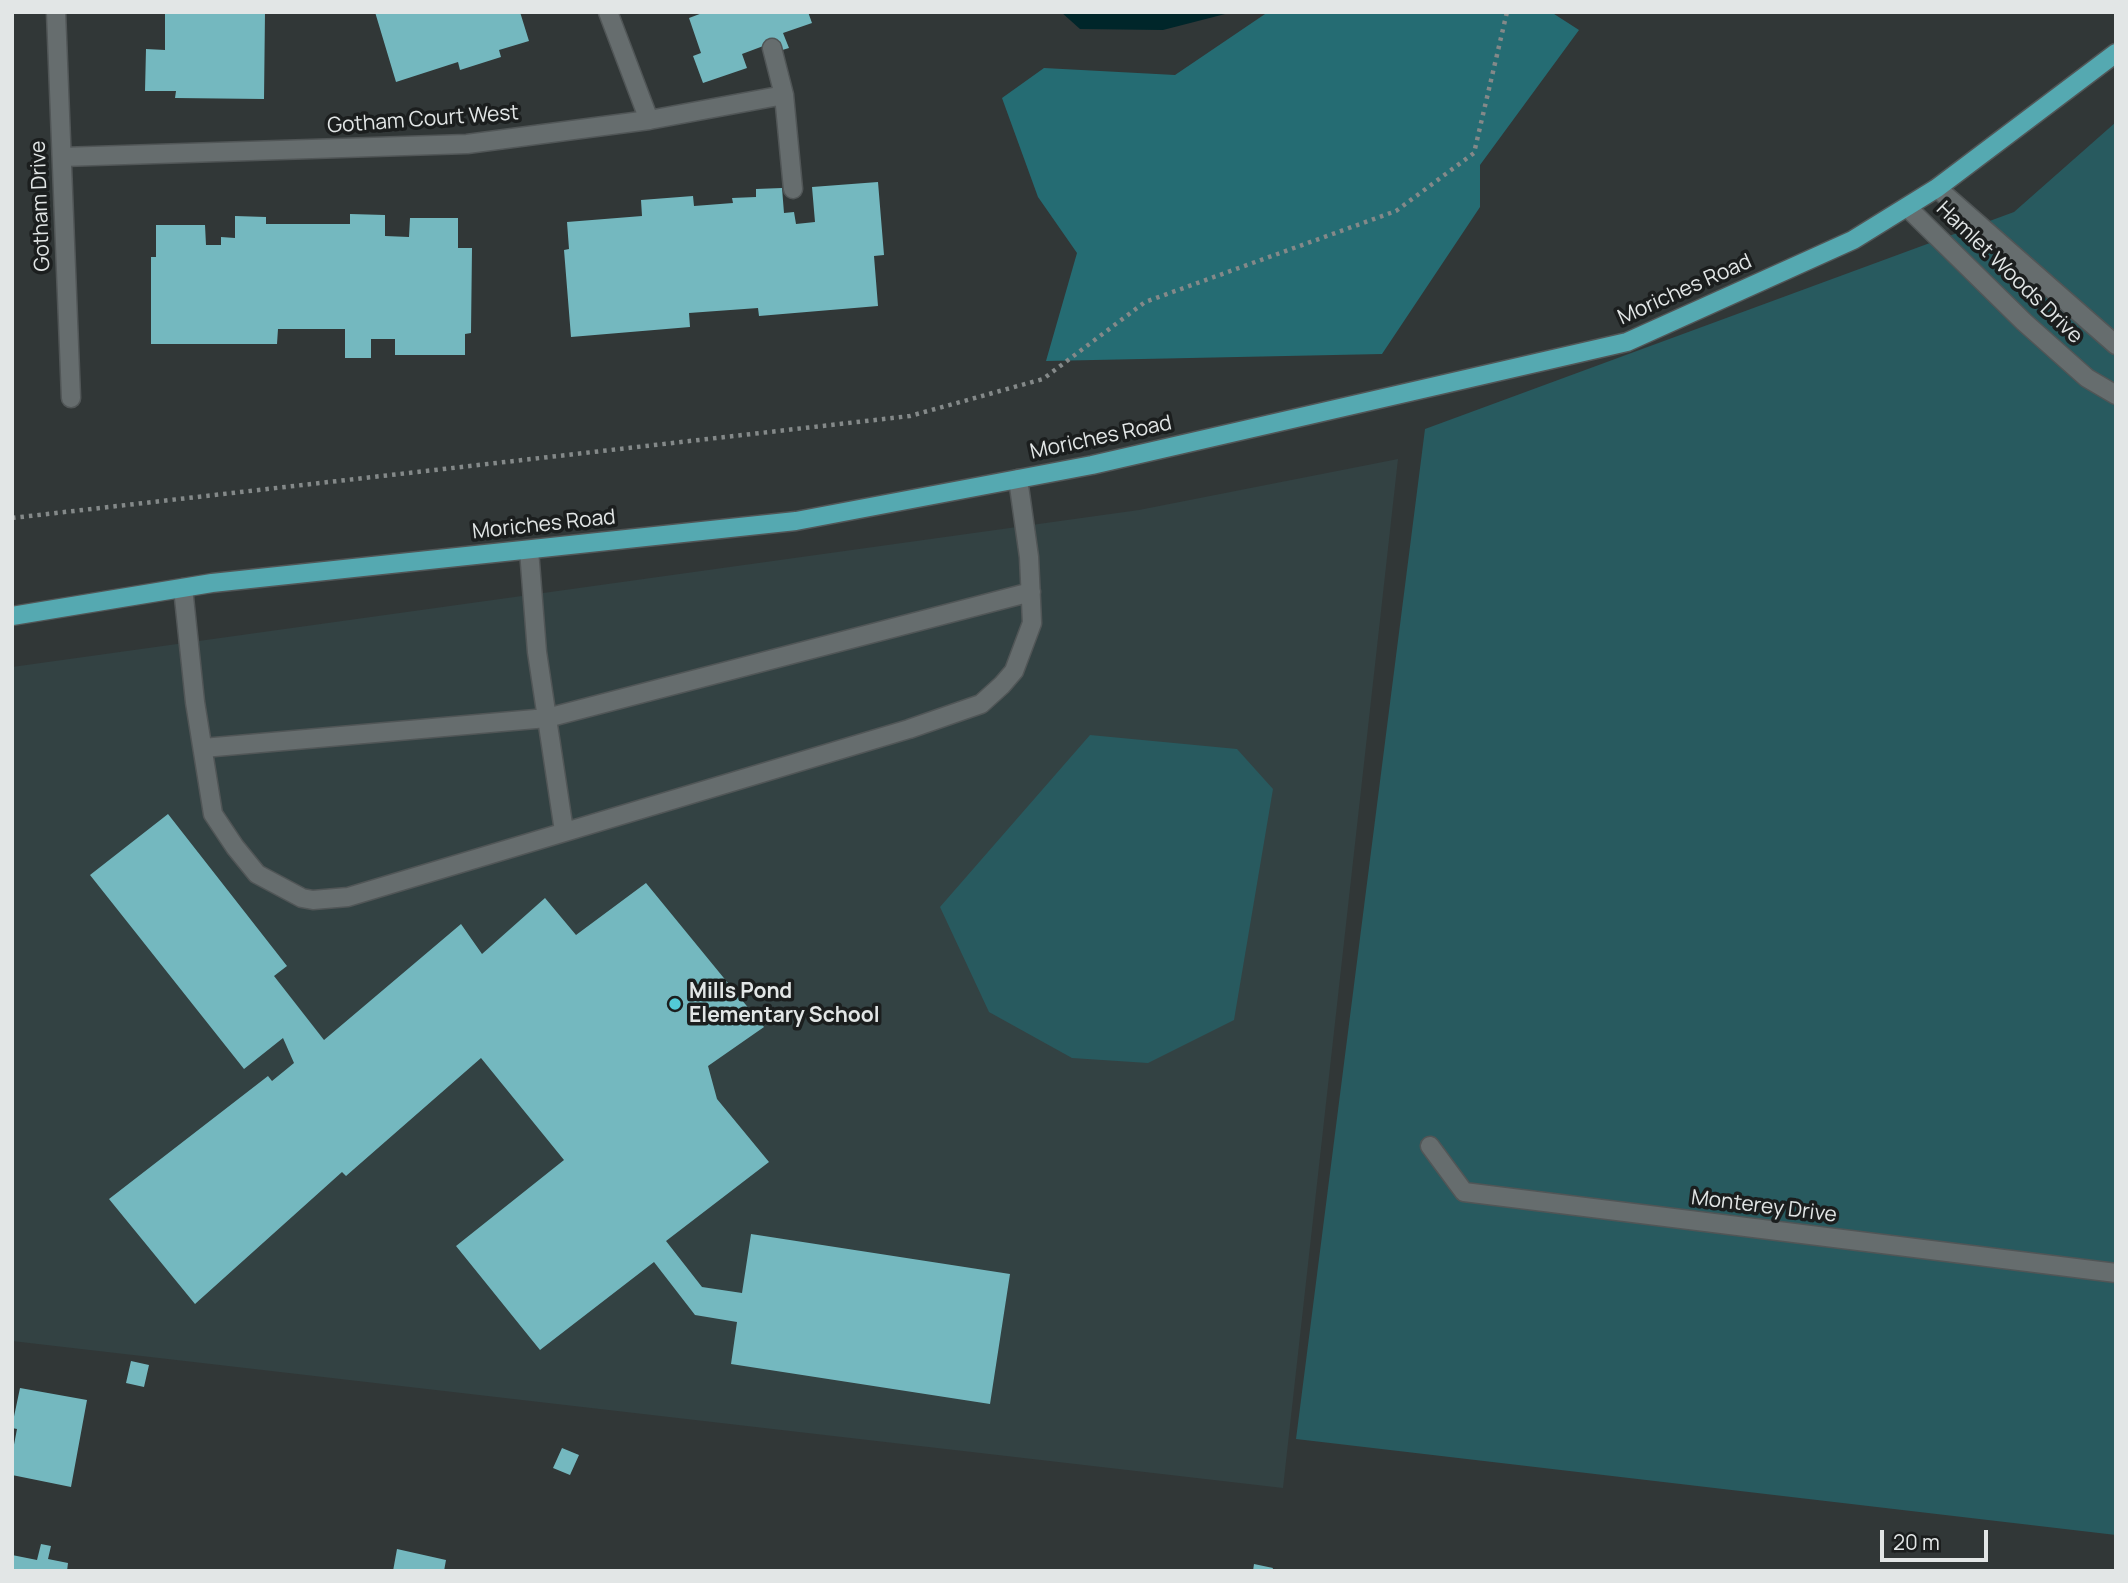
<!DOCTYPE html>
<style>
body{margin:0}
#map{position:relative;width:2128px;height:1583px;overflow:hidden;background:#313737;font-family:Manrope,sans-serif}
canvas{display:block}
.frame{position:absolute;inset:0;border:14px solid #e2e6e6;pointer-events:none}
.scale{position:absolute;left:1880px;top:1530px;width:108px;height:32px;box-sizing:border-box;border:4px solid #e2e6e6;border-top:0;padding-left:9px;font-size:21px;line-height:24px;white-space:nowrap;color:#e2e6e6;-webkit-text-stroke:5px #1b1e1e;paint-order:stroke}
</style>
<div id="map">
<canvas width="2128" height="1583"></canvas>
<div class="frame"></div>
<div class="scale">20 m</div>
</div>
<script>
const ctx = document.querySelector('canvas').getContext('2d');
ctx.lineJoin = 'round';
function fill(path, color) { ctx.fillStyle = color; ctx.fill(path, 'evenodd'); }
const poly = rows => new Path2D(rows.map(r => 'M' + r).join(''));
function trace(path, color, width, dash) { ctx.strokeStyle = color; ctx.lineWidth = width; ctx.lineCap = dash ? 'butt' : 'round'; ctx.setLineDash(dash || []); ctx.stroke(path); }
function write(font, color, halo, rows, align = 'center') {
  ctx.font = font + ' Manrope,sans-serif'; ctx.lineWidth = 7; ctx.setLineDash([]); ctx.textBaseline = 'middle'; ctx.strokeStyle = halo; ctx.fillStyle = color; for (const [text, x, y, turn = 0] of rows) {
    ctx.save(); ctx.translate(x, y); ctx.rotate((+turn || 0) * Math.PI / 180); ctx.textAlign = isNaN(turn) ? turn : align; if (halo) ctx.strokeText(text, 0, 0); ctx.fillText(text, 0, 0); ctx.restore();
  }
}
const built = poly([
 [1398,459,1283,1488,12,1341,12,667,1139,510]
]);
const green = poly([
 [2116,122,2116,1535,1296,1439,1425,429,2014,212],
 [1090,735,1237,749,1273,789,1234,1020,1148,1063,1072,1058,989,1012,940,907]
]);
const forest = poly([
 [1268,12,1551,12,1579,30,1480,165,1480,207,1382,354,1046,361,1077,253,1038,197,1002,98,1044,68,1175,75]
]);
const water = poly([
 [1061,12,1233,12,1163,30,1080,29]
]);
const building = poly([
 [165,12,265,12,264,99,175,98,176,91,145,91,146,49,165,50],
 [375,12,520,12,529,41,499,50,501,57,460,70,458,62,396,82],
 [705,12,808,12,812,23,783,33,789,48,769,54,766,45,742,54,747,68,703,83,693,56,701,53,689,18],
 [878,182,884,255,874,256,878,306,759,316,758,308,689,313,690,327,571,337,564,250,569,249,567,222,642,216,641,200,693,196,694,206,733,203,732,198,756,197,756,189,782,188,784,213,794,212,796,224,815,222,812,187],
 [350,214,385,215,385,236,409,237,410,218,458,218,458,248,472,248,471,333,465,334,465,355,395,355,395,339,371,339,371,358,345,358,345,329,278,329,277,344,151,344,151,257,156,257,156,225,205,225,206,245,221,245,221,237,235,238,235,216,266,217,266,224,350,224],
 [168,814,287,966,274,976,324,1040,461,924,482,954,545,898,576,935,646,883,764,1027,708,1066,717,1099,769,1162,666,1241,702,1287,742,1293,751,1234,1010,1274,990,1404,731,1364,737,1322,695,1315,654,1262,540,1350,456,1246,564,1160,481,1058,346,1176,342,1172,195,1304,109,1199,268,1076,272,1081,294,1063,283,1038,244,1069,90,875],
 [131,1361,149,1365,144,1387,126,1383],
 [20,1388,87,1400,71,1487,12,1475,12,1455,17,1429,12,1428,12,1426],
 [562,1448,579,1455,570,1475,553,1468],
 [41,1544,51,1546,48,1559,68,1563,67,1571,12,1571,12,1555,37,1560],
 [397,1549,446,1560,444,1571,393,1571],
 [1254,1564,1273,1568,1272,1571,1253,1571]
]);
const path = poly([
 [12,518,910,416,1043,379,1145,302,1396,211,1474,153,1507,12]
]);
const minor = poly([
 [56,12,71,398],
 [608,12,649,120],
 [772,48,784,95,793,189],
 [62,157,467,144,649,120,784,95],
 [1937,188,2116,345],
 [1907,207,2024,322,2087,378,2116,395],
 [529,550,537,652,564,831],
 [183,588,195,702,213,814,235,847,257,874,302,898,313,900,348,897,909,729,981,704,1002,685,1014,671,1032,623,1029,557,1018,479],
 [203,748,547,718,1031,592],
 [1430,1146,1464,1192,2116,1273]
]);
const major = poly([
 [12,616,212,583,796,521,1092,465,1627,342,1853,240,1937,188,2116,53]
]);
const markers = [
 [675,1004,7,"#52cbd7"]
];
const streetNames = [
 ["Gotham Court West",423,120,-4],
 ["Gotham Drive",41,206,-92],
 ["Hamlet Woods Drive",2009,273,44],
 ["Moriches Road",1685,290,-24],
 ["Moriches Road",1101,438,-12],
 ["Moriches Road",544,525,-6],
 ["Monterey Drive",1764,1207,7]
];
const poiNames = [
 ["Mills Pond",689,992],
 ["Elementary School",689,1016]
];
fill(built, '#334243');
fill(green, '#285a5f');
fill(forest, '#256c73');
fill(water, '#00262a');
fill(building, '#74b8bf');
trace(minor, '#515657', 21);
trace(major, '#515657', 21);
trace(path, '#848989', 4.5, [3.5, 5]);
trace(minor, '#666d6e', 18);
trace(major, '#55a9b1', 18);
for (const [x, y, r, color] of markers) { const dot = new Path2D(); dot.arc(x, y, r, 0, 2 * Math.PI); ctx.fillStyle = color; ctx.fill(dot); trace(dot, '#1b1e1e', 2.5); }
write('21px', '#e2e6e6', '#1b1e1e', streetNames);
write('bold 21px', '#e2e6e6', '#1b1e1e', poiNames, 'left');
</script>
